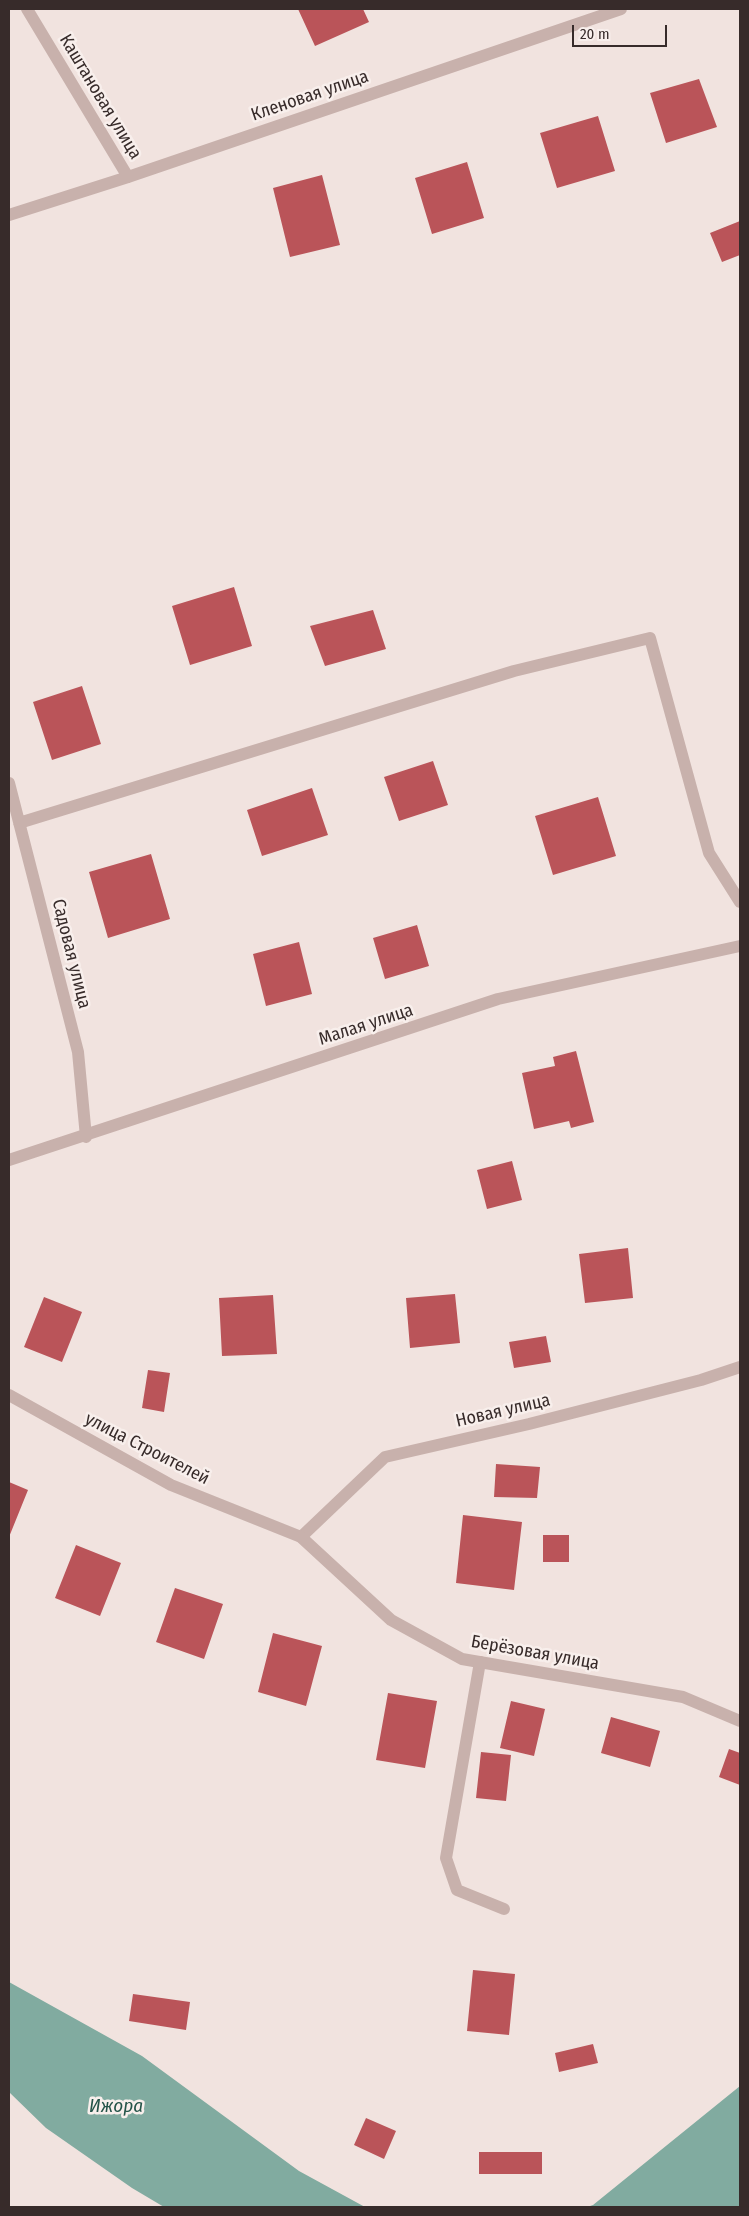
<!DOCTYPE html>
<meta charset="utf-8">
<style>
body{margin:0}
#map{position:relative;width:749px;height:2216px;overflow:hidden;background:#f1e3df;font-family:"Fira Sans Condensed",sans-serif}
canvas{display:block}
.frame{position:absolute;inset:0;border:10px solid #372b2a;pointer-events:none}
.scale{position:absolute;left:572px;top:25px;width:95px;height:22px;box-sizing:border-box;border:2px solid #372b2a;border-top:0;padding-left:6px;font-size:15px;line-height:18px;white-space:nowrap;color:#372b2a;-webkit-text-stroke:4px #f8efec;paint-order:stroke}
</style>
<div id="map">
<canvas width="749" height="2216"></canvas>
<div class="frame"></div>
<div class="scale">20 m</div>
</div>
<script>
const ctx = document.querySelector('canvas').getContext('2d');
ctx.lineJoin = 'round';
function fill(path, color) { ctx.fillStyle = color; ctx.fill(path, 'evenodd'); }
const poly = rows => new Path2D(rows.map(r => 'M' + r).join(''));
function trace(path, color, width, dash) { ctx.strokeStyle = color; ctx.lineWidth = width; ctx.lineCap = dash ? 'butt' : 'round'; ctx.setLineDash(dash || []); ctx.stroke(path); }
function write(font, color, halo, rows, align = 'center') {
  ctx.font = font + ' "Fira Sans Condensed",sans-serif'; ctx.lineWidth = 5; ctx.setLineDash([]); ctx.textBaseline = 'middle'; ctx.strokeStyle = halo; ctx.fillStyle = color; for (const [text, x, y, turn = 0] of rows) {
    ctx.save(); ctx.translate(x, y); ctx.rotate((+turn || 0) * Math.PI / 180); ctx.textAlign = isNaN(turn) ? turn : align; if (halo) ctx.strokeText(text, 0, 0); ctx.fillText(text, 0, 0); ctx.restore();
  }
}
const water = poly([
 [9,1982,142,2056,299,2171,365,2207,164,2207,132,2188,46,2128,9,2092],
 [740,2086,740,2207,587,2207,593,2205]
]);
const building = poly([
 [298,9,363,9,369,22,315,46],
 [699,79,717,127,666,143,650,93],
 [598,116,615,171,557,188,540,133],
 [467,162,484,218,432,234,415,178],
 [322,175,340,245,290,257,273,188],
 [740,221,740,255,722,262,710,233],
 [234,587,252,646,190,665,172,606],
 [373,610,386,649,325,666,310,626],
 [82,686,101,744,52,760,33,702],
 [433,761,448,805,399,821,384,777],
 [312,788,328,835,262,856,247,810],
 [598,797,616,856,553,875,535,816],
 [151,854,170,919,108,938,89,872],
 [417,925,429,966,385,979,373,938],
 [299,942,312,994,266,1006,253,954],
 [576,1051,594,1122,571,1128,569,1121,534,1129,522,1073,555,1066,553,1057],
 [512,1161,522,1200,487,1209,477,1170],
 [628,1248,633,1298,585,1303,579,1254],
 [455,1294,460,1343,410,1348,406,1298],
 [273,1295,277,1354,222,1356,219,1298],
 [44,1297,82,1312,62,1362,24,1347],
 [546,1336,551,1362,514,1368,509,1342],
 [148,1370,170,1373,164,1412,142,1408],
 [496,1464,540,1467,537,1498,494,1497],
 [9,1482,28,1490,9,1537],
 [463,1515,522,1522,514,1590,456,1583],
 [543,1535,569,1535,569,1562,543,1562],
 [76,1545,121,1563,100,1616,55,1598],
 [175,1588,223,1604,204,1659,156,1642],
 [273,1633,322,1646,306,1706,258,1692],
 [388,1693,437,1701,425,1768,376,1760],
 [511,1701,545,1709,534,1756,500,1748],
 [611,1717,660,1731,650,1767,601,1753],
 [729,1749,740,1753,740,1785,719,1777],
 [481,1752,511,1755,506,1801,476,1798],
 [473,1970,515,1974,509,2035,467,2031],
 [133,1994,190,2002,186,2030,129,2021],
 [593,2044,598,2063,559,2072,555,2053],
 [366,2118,396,2131,384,2159,354,2145],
 [479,2152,542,2152,542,2174,479,2174]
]);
const lane = poly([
 [9,783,78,1052,86,1137],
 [19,823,514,671,650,638,709,853,740,902],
 [9,1160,498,999,740,946],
 [301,1537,385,1457,529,1424,701,1380,740,1367],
 [480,1662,446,1858,457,1890,504,1909]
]);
const street = poly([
 [27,9,128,177],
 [9,215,128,177,621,9],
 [9,1395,171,1485,301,1537,391,1620,462,1659,683,1697,740,1721]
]);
const streetNames = [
 ["Кленовая улица",310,96,-19],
 ["Каштановая улица",100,97,59],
 ["Садовая улица",71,954,76],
 ["Малая улица",366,1025,-18],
 ["Новая улица",503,1411,-13],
 ["улица Строителей",147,1449,27],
 ["Берёзовая улица",535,1653,10]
];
const waterNames = [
 ["Ижора",116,2107]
];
fill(water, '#81aba0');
fill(building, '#ba5459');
trace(lane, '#c8b1ac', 12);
trace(street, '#c8b1ac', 12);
write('18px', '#372b2a', '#f8efec', streetNames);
write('italic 19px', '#245449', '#f8efec', waterNames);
</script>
